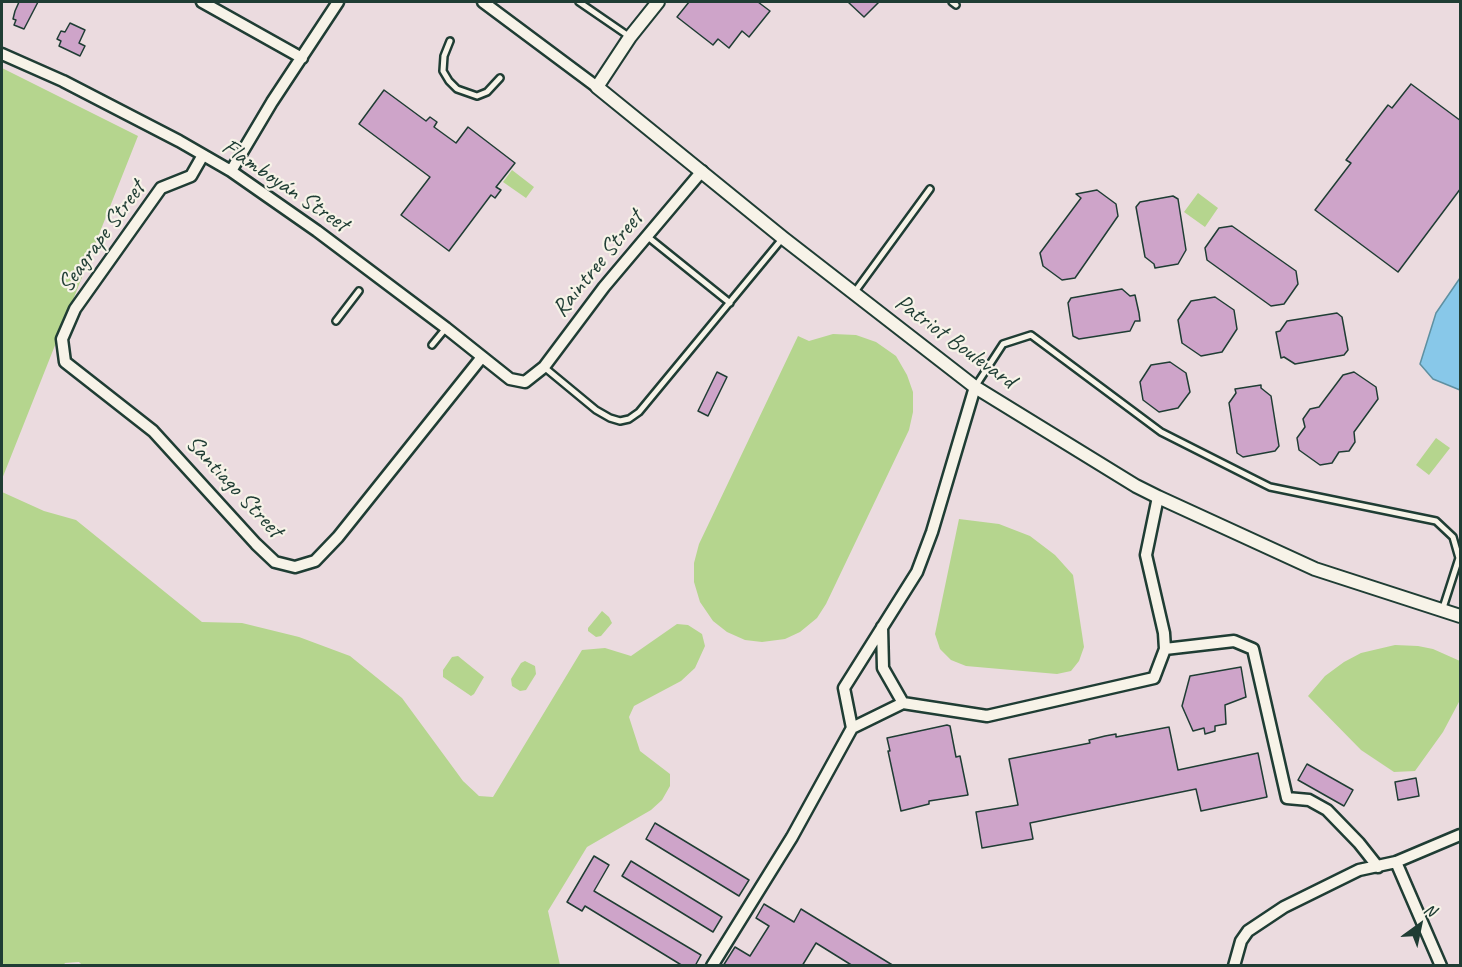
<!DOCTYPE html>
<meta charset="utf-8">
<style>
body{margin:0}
#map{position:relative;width:1462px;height:967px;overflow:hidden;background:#ebdbdf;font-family:Caveat,sans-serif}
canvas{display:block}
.frame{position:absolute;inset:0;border:3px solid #1f3d34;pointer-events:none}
.north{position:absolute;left:1390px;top:895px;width:60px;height:60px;-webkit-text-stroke:4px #f7f3e8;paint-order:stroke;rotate:33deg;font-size:16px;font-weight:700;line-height:24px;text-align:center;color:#1f3d34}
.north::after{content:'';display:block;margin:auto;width:21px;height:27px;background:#1f3d34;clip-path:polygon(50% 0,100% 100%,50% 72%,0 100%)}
</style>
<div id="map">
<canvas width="1462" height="967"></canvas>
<div class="frame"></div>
<div class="north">N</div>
</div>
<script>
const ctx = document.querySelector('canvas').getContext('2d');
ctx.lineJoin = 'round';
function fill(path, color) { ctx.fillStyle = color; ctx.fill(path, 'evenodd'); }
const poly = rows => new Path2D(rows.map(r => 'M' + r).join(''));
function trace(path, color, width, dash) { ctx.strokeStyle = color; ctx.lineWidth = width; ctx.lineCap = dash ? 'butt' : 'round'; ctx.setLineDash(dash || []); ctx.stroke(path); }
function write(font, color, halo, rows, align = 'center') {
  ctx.font = font + ' Caveat,sans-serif'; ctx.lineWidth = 4.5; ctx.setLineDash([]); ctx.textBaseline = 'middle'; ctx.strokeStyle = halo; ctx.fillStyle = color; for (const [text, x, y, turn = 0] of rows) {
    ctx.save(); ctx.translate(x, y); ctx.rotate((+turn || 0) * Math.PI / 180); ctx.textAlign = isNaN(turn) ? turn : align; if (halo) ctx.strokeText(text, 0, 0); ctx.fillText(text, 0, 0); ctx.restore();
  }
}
const green = poly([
 [2,68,138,136,2,479],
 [512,170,534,187,526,198,503,182],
 [1198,193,1218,208,1205,227,1184,212],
 [833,334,856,335,876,342,896,356,907,375,913,392,913,412,909,430,826,604,817,618,800,632,785,639,762,642,745,640,727,632,713,621,700,602,694,582,694,563,699,544,798,336,809,341],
 [1436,438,1450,448,1429,475,1416,465],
 [2,492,44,511,76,520,202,622,242,623,299,637,350,656,402,698,463,781,479,796,493,797,582,650,605,648,631,656,677,624,688,625,702,634,705,646,695,668,681,681,634,706,629,717,640,751,670,774,670,786,662,800,651,810,587,847,548,911,560,965,83,966,79,962,65,963,63,966,8,966,2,963],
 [959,519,999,524,1030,536,1055,555,1073,575,1084,647,1079,661,1071,671,1057,674,966,666,951,660,940,649,935,634],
 [602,611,609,617,612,623,601,636,596,637,588,631,588,628],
 [1395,645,1418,646,1433,649,1460,661,1460,700,1443,732,1415,771,1394,772,1361,750,1308,696,1325,676,1344,662,1361,653],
 [458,656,484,677,474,694,471,696,443,677,443,670,452,657],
 [525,661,535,666,536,674,526,690,520,691,512,686,511,679,521,663]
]);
const water = poly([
 [1460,278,1460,390,1433,379,1420,364,1436,313,1460,278]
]);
const building = poly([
 [19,2,38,2,24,29,14,25,16,20,13,19,15,11,19,2],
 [689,2,758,2,770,11,749,37,742,31,729,48,718,39,713,45,677,17,689,2],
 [848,2,879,2,864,17,848,2],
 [70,23,85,30,79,43,85,46,80,56,59,46,61,41,57,39,61,31,65,32,70,23],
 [1411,84,1461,121,1461,188,1398,272,1315,210,1351,163,1346,160,1388,105,1392,108,1411,84],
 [384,90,426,121,430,117,437,122,434,127,456,143,468,127,515,163,496,187,501,190,495,198,491,195,449,251,401,215,430,177,359,124,384,90],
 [1097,190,1116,204,1118,216,1075,278,1062,280,1043,266,1040,253,1081,198,1076,194,1097,190],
 [1173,196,1178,199,1186,250,1178,264,1155,268,1154,264,1145,257,1136,207,1140,202,1173,196],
 [1232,226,1296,271,1298,284,1284,304,1271,306,1207,260,1205,248,1219,228,1232,226],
 [1122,289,1130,296,1135,295,1139,313,1140,321,1135,321,1130,331,1079,339,1073,336,1068,303,1071,298,1122,289],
 [1215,297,1234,310,1237,329,1222,352,1201,356,1182,343,1178,320,1191,301,1215,297],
 [1337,313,1342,317,1348,350,1344,355,1295,364,1284,357,1281,358,1276,332,1280,331,1287,321,1337,313],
 [1170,362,1186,373,1190,392,1178,408,1159,412,1143,400,1140,382,1151,365,1170,362],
 [717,372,727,377,708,416,698,411,717,372],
 [1354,372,1376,387,1378,399,1354,432,1355,442,1349,451,1339,452,1332,463,1320,465,1299,450,1297,438,1305,427,1303,419,1310,409,1319,407,1343,375,1354,372],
 [1261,385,1261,388,1271,396,1279,446,1275,451,1243,457,1237,453,1229,403,1236,393,1235,389,1261,385],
 [1241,667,1246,697,1225,705,1226,724,1215,726,1215,731,1205,734,1204,728,1193,731,1182,706,1190,676,1241,667],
 [947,725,950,726,956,757,960,756,968,795,929,801,929,804,901,811,888,751,890,751,887,738,947,725],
 [1169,727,1178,770,1258,753,1267,797,1201,811,1196,789,1030,823,1033,839,982,848,976,812,1018,805,1009,759,1090,743,1089,740,1105,736,1116,734,1116,737,1169,727],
 [1307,764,1353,790,1344,806,1298,780,1307,764],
 [1416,778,1419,796,1398,800,1395,782,1416,778],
 [655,823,749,880,739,896,646,839,655,823],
 [594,856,609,865,594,891,701,955,695,966,683,966,585,906,582,911,567,902,594,856],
 [631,861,722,917,713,932,622,876,631,861],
 [764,904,794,922,801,909,894,966,853,966,816,943,802,966,723,966,735,947,750,956,769,926,756,918,764,904]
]);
const service = poly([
 [579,2,630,37],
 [952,2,956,5],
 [450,41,444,56,443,71,449,81,457,89,477,96,487,92,500,78],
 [648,237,730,303],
 [854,293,930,189],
 [336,321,359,291],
 [432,345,446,328],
 [544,367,596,410,610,418,620,421,629,419,639,412,782,239],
 [975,387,1003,344,1031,335,1161,432,1254,479,1270,487,1436,521,1453,537,1459,558,1442,611]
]);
const minor = poly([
 [202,2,302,58],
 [483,2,597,87],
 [2,54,63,81,179,141,231,171,317,231,446,328,510,379,525,382,544,367,604,287,702,171],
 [203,155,191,176,161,188,75,309,62,339,65,362,153,431,256,544,275,562,295,567,315,561,338,537,482,357],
 [231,171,272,102,338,2],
 [882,627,883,668,903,703],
 [1165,649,1234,641,1253,649,1287,798,1309,800,1327,810,1359,843,1378,867],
 [852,728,844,688,917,572,932,532,975,387],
 [1396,862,1441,966],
 [712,966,792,837,852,728,903,703,987,716,1154,678,1165,649,1164,633,1146,555,1158,497],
 [1234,966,1241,941,1248,931,1284,907,1359,870,1396,862,1460,835]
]);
const tertiary = poly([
 [658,2,630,37,597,87,783,238,975,387,1136,486,1158,497,1315,569,1460,616]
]);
const streetNames = [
 ["Flamboyán Street",285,186,34],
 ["Seagrape Street",102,237,-54],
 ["Raintree Street",598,264,-51],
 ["Patriot Boulevard",955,342,36],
 ["Santiago Street",234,487,47]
];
fill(green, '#b5d58e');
fill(water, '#88c8e9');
trace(water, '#5e90a1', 1.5);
fill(building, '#cea4c9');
trace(building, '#1f3d34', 1.5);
trace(service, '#1f3d34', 10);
trace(minor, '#1f3d34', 15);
trace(tertiary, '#1f3d34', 16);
trace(service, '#f7f3e8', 5);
trace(minor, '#f7f3e8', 10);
trace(tertiary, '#f7f3e8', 12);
write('24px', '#1f3d34', '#f7f3e8', streetNames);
</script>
